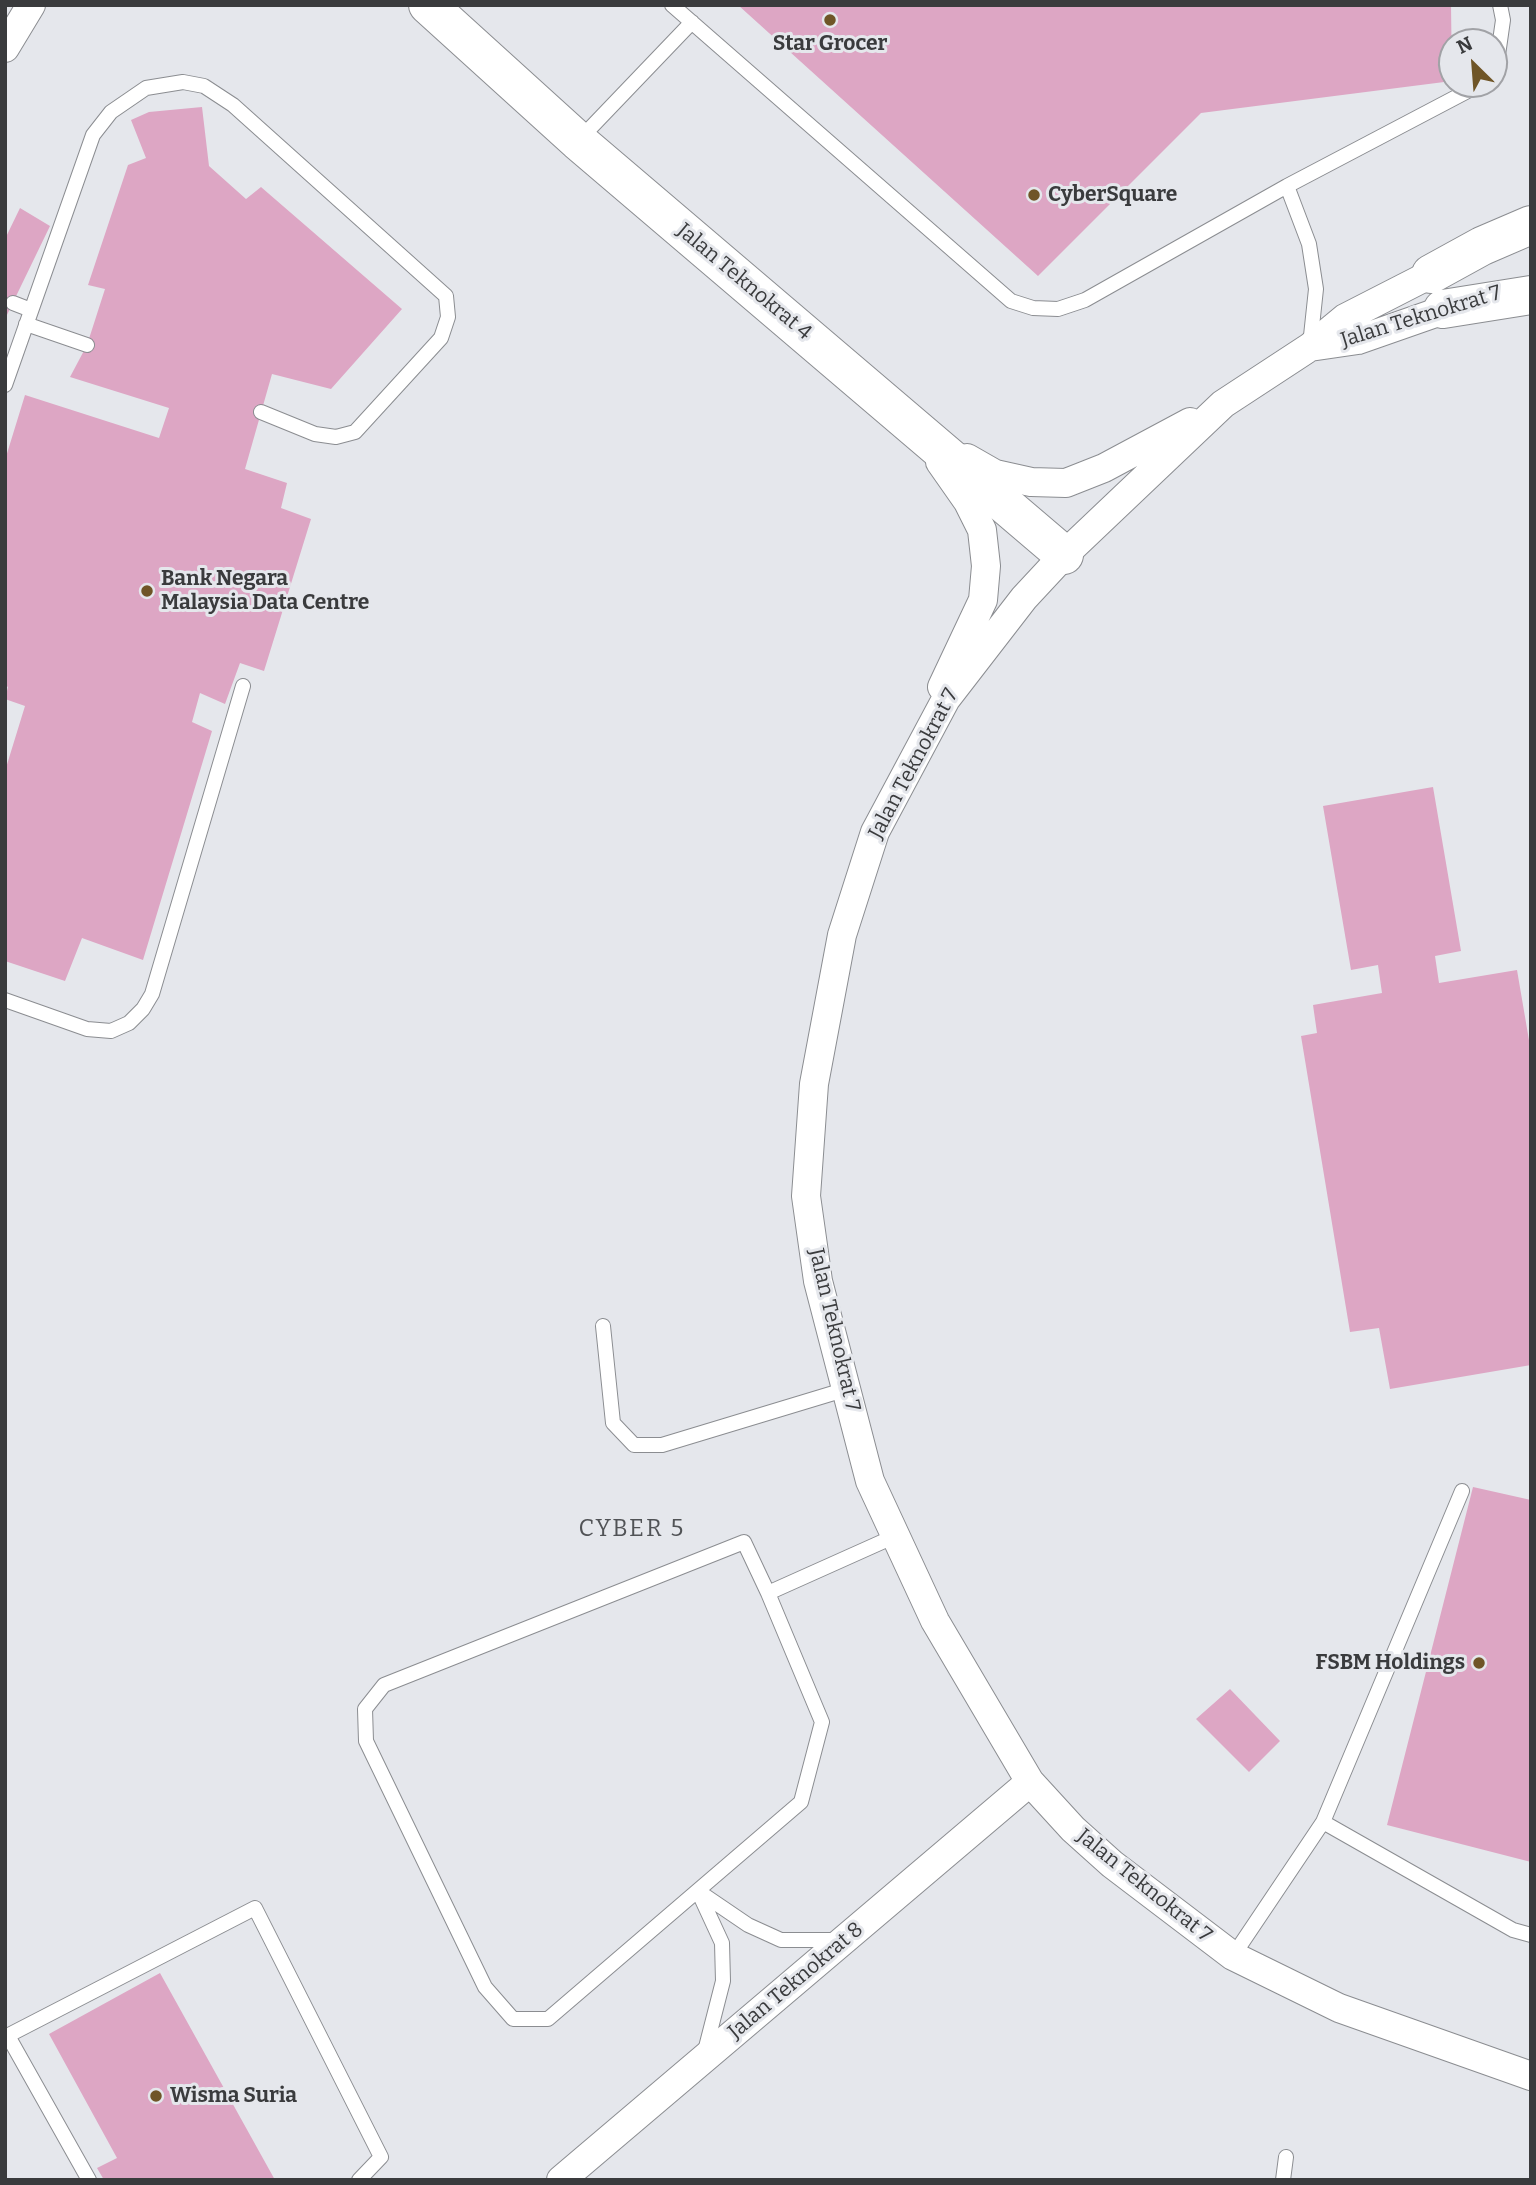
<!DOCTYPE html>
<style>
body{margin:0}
#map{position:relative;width:1536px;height:2185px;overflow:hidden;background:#e5e7ec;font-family:Bitter,serif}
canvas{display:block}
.frame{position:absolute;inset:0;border:7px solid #3a3b3d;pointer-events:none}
.north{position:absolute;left:1438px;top:28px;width:70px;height:70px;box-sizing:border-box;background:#e5e7ec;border:2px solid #a1a2a6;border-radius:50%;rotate:335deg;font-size:19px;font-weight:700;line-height:28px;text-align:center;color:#3a3b3d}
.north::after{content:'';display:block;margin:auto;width:24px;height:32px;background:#6f5527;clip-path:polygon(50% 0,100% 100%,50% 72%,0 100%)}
</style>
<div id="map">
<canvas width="1536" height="2185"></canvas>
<div class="frame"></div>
<div class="north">N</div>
</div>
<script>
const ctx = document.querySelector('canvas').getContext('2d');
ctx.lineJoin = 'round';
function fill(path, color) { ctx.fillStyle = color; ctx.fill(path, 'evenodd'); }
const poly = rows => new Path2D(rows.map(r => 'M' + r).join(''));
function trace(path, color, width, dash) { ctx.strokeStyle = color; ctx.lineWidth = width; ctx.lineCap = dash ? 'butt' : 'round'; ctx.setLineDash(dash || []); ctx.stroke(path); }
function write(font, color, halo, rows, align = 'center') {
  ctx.font = font + ' Bitter,serif'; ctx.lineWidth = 6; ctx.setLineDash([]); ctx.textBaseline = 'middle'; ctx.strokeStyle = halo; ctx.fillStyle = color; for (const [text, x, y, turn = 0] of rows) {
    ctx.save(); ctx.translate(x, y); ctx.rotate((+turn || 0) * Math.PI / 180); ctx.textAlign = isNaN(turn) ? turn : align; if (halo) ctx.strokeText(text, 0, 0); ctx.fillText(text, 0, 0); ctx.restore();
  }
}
const building = poly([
 [738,5,1451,5,1452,81,1201,113,1038,276],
 [202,107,209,166,246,199,261,187,402,309,331,389,272,374,245,469,287,483,281,508,311,519,264,671,240,663,225,704,200,693,192,722,212,731,143,960,82,938,65,981,5,961,5,771,25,706,5,699,8,687,5,685,5,460,25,395,159,438,169,408,70,377,87,345,105,289,88,285,128,165,146,158,131,120,149,112],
 [20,208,50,226,5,319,5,239],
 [1433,787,1461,951,1435,956,1439,983,1517,970,1531,1052,1531,1365,1390,1389,1379,1328,1350,1332,1301,1036,1317,1033,1313,1005,1382,993,1378,965,1351,970,1323,806],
 [1473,1487,1531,1500,1531,1862,1387,1825],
 [1230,1689,1280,1741,1249,1772,1196,1719],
 [160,1973,275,2180,104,2180,97,2168,117,2158,49,2034]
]);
const lane = poly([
 [672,5,1011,301,1033,308,1058,309,1085,300,1287,186,1481,84],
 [1494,64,1498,55,1503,20,1500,5],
 [579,140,692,22],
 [1287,186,1309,244,1316,289,1310,345],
 [13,303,31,310],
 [26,324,87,345],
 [5,385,93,135,111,112,146,88,183,82,204,86,233,105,446,296,448,317,441,338,355,432,336,437,315,434,261,412],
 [5,1000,87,1029,111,1031,129,1023,143,1009,152,994,243,686],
 [603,1326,613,1423,634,1445,662,1445,847,1389],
 [768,1593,744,1542,384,1685,365,1709,366,1741,485,1987,513,2019,548,2019,801,1802,822,1722,768,1593,893,1537],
 [1323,1822,1462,1491],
 [1233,1956,1323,1822,1513,1930,1531,1935],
 [8,2036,89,2180],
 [5,2037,255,1908,381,2157,359,2180],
 [704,2055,723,1981,722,1943,698,1891,748,1925,781,1940,839,1940],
 [1283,2180,1286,2157]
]);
const street = poly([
 [5,48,31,5],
 [1448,269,1431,274,1345,318,1310,347,1223,404,1064,555,1024,598,946,699,875,832,842,935,814,1084,806,1196,818,1281,870,1481,935,1621,1030,1782,1073,1829,1112,1864,1233,1956,1339,2008,1531,2076],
 [1310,347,1358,340,1461,304],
 [967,458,995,474,1031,482,1066,483,1104,468,1190,422],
 [940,462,968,502,982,530,986,566,983,600,942,687],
 [561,2180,1030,1782]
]);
const secondary = poly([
 [428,5,578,141,1064,555]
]);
const primary = poly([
 [1431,274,1482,246,1531,225],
 [1443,309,1531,295]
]);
const markers = [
 [830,20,7,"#6f5527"],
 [1034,195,7,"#6f5527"],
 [147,591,7,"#6f5527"],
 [1479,1663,7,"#6f5527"],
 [156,2096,7,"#6f5527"]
];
const poiNames = [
 ["Star Grocer",830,44,"center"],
 ["CyberSquare",1048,195],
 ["Bank Negara",161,579],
 ["Malaysia Data Centre",161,603],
 ["FSBM Holdings",1465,1663,"right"],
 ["Wisma Suria",170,2096]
];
const streetNames = [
 ["Jalan Teknokrat 4",744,282,40],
 ["Jalan Teknokrat 7",1421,317,-17],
 ["Jalan Teknokrat 7",914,764,-62],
 ["Jalan Teknokrat 7",834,1330,77],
 ["Jalan Teknokrat 7",1144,1886,39],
 ["Jalan Teknokrat 8",796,1981,-40]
];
const quarterNames = [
 ["CYBER 5",632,1529]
];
fill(building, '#dda6c4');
trace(lane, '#8b8d91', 16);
trace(street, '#8b8d91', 30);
trace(secondary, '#8b8d91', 40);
trace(primary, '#8b8d91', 40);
trace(lane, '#fff', 14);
trace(street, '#fff', 28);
trace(secondary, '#fff', 38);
trace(primary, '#fff', 38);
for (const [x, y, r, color] of markers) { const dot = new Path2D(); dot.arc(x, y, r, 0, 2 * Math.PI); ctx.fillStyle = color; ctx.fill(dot); trace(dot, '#e5e7ec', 2.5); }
write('bold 21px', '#3a3b3d', '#e5e7ec', poiNames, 'left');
write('21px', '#3a3b3d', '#e5e7ec', streetNames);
ctx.letterSpacing = '2px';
write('24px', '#515356', '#e5e7ec', quarterNames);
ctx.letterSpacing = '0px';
</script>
